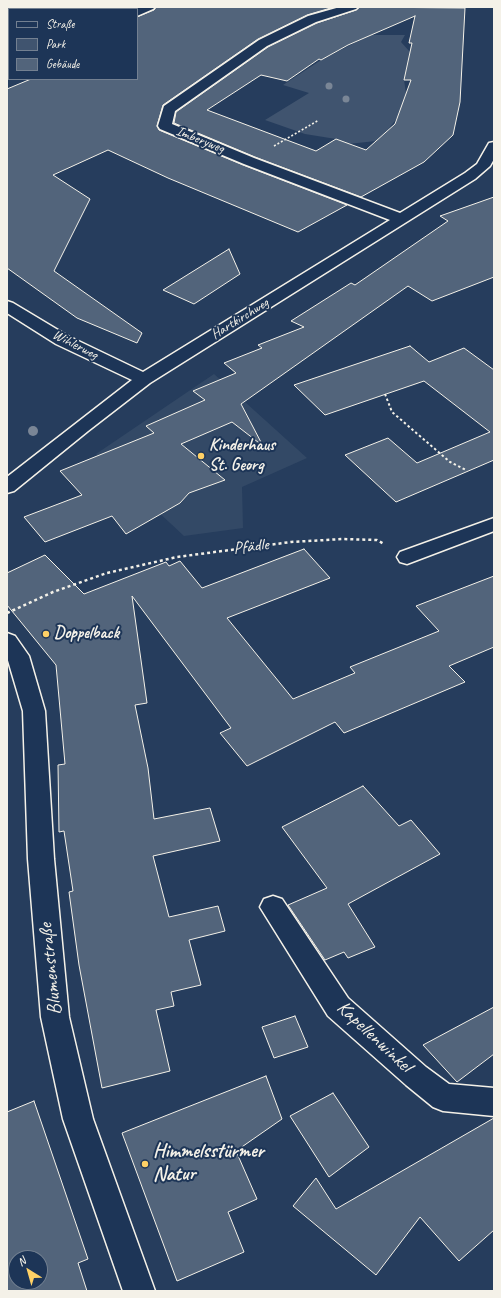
<!DOCTYPE html>
<html>
<head>
<meta charset="utf-8">
<style>
  body { margin:0 }
  #map { position:relative; width:501px; height:1298px; overflow:hidden; background:#263d5d; font-family:Caveat,sans-serif }
  canvas { display:block }
  .frame { position:absolute; inset:0; border:8px solid #f4f1e8; pointer-events:none }
  .legend { position:absolute; left:8px; top:8px; width:130px; height:72px; box-sizing:border-box; background:#1d3557; border:1px solid #738091; margin:0; padding:5px 7px; list-style:none; font-size:12px; color:#f4f1e8 }
  .legend li { display:flex; align-items:center; gap:8px; height:20px }
  .legend b { width:20px; border:1px solid #738091 }
  .north { position:absolute; left:8px; top:1250px; width:40px; height:40px; box-sizing:border-box; background:#1d3557; border:1px solid #738091; border-radius:50%; rotate:323deg; font-size:11px; font-weight:700; line-height:16px; text-align:center; color:#f4f1e8 }
  .north::after { content:''; display:block; margin:auto; width:14px; height:18px; background:#ffd166; clip-path:polygon(50% 0,100% 100%,50% 72%,0 100%) }
</style>
</head>
<body>
<div id="map">
<canvas width="501" height="1298"></canvas>
<div class="frame"></div>
<ul class="legend">
<li><b style="height:5px;background:#1d3557"></b>Straße</li>
<li><b style="height:11px;background:#40546f"></b>Park</li>
<li><b style="height:11px;background:#52647b"></b>Gebäude</li>
</ul>
<div class="north">N</div>
</div>
<script>
const ctx = document.querySelector('canvas').getContext('2d');
ctx.lineJoin = 'round';
function fill(path, color) { ctx.fillStyle = color; ctx.fill(path, 'evenodd'); }
const shape = rows => new Path2D(rows.map(r => 'M' + r).join(''));
function trace(path, color, width, dash) { ctx.strokeStyle = color; ctx.lineWidth = width; ctx.lineCap = dash ? 'butt' : 'round'; ctx.setLineDash(dash || []); ctx.stroke(path); }
function label(font, color, halo, rows, align = 'center') {
  ctx.font = font + ' Caveat,sans-serif'; ctx.lineWidth = 4; ctx.setLineDash([]); ctx.textBaseline = 'middle'; ctx.strokeStyle = halo; ctx.fillStyle = color; for (const [text, x, y, turn = 0] of rows) {
    ctx.save(); ctx.translate(x, y); ctx.rotate((+turn || 0) * Math.PI / 180); ctx.textAlign = isNaN(turn) ? turn : align; if (halo) ctx.strokeText(text, 0, 0); ctx.fillText(text, 0, 0); ctx.restore();
  }
}
const built = shape([
  [7,7,122,7,118,9,9,9,9,59,7,59],
  [214,374,307,458,242,487,243,528,184,536,96,454]
]);
const green = shape([
  [370,35,405,35,401,42,410,52,404,80,407,100,397,118,387,131,376,141,348,144,336,139,305,134,265,120,309,93,283,85,321,60]
]);
const building = shape([
  [156,7,334,7,307,15,258,39,163,105,157,126,159,130,243,165,347,205,298,232,168,178,108,150,53,175,90,199,54,271,142,333,137,343,77,318,7,268,7,89,31,79,137,79,137,17,154,10,156,7],
  [360,7,465,8,460,102,453,135,424,162,361,197,255,157,174,123,176,112,268,47,317,23,356,10,360,7],
  [415,16,409,43,412,43,404,80,411,80,395,124,366,150,336,139,316,151,207,110,261,75,287,81,319,59,321,60,348,45,415,16],
  [494,197,494,277,432,301,408,286,241,404,263,446,232,422,181,444,225,480,189,493,180,503,126,534,112,516,45,542,24,517,82,495,60,471,154,433,146,426,205,400,193,391,236,373,224,363,262,348,258,345,304,327,291,321,351,283,355,285,448,221,440,216,494,197],
  [229,249,240,274,194,304,163,290,229,249],
  [410,346,429,362,464,348,494,370,494,460,396,502,345,455,388,438,417,463,490,432,424,381,325,415,294,385,410,346],
  [304,549,330,578,227,618,293,699,355,673,350,667,439,631,416,606,494,576,494,647,449,666,465,682,344,733,335,722,247,766,220,733,231,728,132,596,147,703,135,705,148,768,154,819,210,808,220,841,153,856,169,917,218,906,225,931,189,940,201,985,171,992,174,1006,156,1010,170,1071,102,1088,79,965,69,892,73,891,64,831,59,832,58,765,65,764,56,665,7,605,7,573,45,555,84,594,166,562,169,566,180,561,202,588,304,549],
  [363,786,399,826,411,820,440,854,348,904,375,947,348,958,344,952,325,960,288,905,327,888,282,827,363,786],
  [494,1007,494,1054,457,1082,423,1045,494,1007],
  [295,1016,308,1047,274,1058,262,1027,295,1016],
  [266,1076,282,1119,236,1151,257,1199,228,1212,244,1252,177,1281,122,1133,266,1076],
  [333,1093,369,1147,329,1177,290,1116,333,1093],
  [34,1101,88,1259,78,1263,87,1291,7,1291,7,1112,34,1101],
  [16,1258,40,1258,40,1282,16,1282,16,1258],
  [494,1118,494,1230,459,1261,420,1217,376,1275,293,1206,316,1178,336,1209,494,1118]
]);
const pathFar2 = shape([
  [274,146,319,120]
]);
const pathFar1 = shape([
  [385,394,392,412,450,462,466,470]
]);
const path = shape([
  [7,613,53,592,107,573,177,557,291,542,343,539,377,540,384,544]
]);
const minor = shape([
  [27,7,39,7,41,9,29,9,27,7],
  [139,7,155,7,153,9,137,16,137,9,134,9,139,7],
  [340,7,358,7,356,9,316,22,267,46,175,111,172,124,254,158,400,213,465,173,477,164,489,143,494,142,494,159,490,166,475,179,150,383,88,431,14,491,7,493,7,477,132,380,56,344,7,313,7,301,13,303,68,336,143,372,390,220,244,164,160,129,158,126,164,106,259,40,308,16,340,7],
  [7,69,9,69,9,77,7,77,7,69],
  [494,518,494,531,407,564,400,562,397,557,400,552,494,518],
  [7,633,15,636,29,656,45,711,54,859,69,1017,93,1119,155,1291,123,1291,63,1119,41,1017,28,859,23,711,7,657,7,633],
  [273,896,282,899,348,998,426,1067,449,1084,494,1088,494,1116,443,1111,433,1107,406,1085,328,1016,260,907,264,899,273,896]
]);
const trees = [
  [329,86,3.5],
  [346,99,3.5],
  [33,431,5]
];
const markers = [
  [201,456,4,"#ffd166"],
  [46,634,4,"#ffd166"],
  [145,1164,4,"#ffd166"]
];
const farStreetnames = [
  ["Imberyweg",200,140,22],
  ["Hartkirchweg",240,319,-32],
  ["Wihlerweg",75,345,27]
];
const poiNames = [
  ["Kinderhaus",209,446],
  ["St. Georg",209,466],
  ["Doppelback",54,634]
];
const streetNames = [
  ["Pfädle",251,547,-7]
];
const nearStreetnames = [
  ["Blumenstraße",51,969,-96],
  ["Kapellenwinkel",374,1037,43]
];
const nearPoinames = [
  ["Himmelsstürmer",153,1152],
  ["Natur",153,1175]
];
fill(built, '#334966');
fill(green, '#40546f');
fill(building, '#52647b');
trace(building, '#f4f1e8', 1);
trace(minor, '#f4f1e8', 3);
trace(pathFar2, '#f4f1e8', 1.5, [2, 2]);
trace(pathFar1, '#f4f1e8', 2, [2.5, 2.5]);
trace(path, '#f4f1e8', 2.5, [3, 3]);
fill(minor, '#1d3557');
ctx.fillStyle = '#7a8696';
for (const [x, y, r] of trees) { ctx.beginPath(); ctx.arc(x, y, r, 0, 2 * Math.PI); ctx.fill(); }
for (const [x, y, r, color] of markers) { const dot = new Path2D(); dot.arc(x, y, r, 0, 2 * Math.PI); ctx.fillStyle = color; ctx.fill(dot); trace(dot, '#1d3557', 1.5); }
label('14px', '#f4f1e8', '#1d3557', farStreetnames);
label('bold 17px', '#f4f1e8', '#1d3557', poiNames, 'left');
label('17px', '#f4f1e8', '#1d3557', streetNames);
label('20px', '#f4f1e8', '#1d3557', nearStreetnames);
label('bold 20px', '#f4f1e8', '#1d3557', nearPoinames, 'left');
</script>
</body>
</html>
